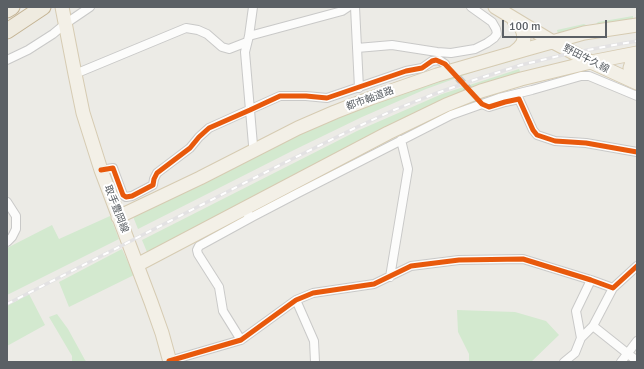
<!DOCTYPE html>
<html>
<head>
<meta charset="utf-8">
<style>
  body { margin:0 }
  #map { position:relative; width:644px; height:369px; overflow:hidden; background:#ecebe6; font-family:Signika,sans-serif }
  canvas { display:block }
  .frame { position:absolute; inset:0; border:8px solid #5b6065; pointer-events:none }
  .scale { position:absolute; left:502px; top:20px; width:105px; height:18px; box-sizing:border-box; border:2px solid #5b6065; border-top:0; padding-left:5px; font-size:12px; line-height:14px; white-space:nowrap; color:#5b6065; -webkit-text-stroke:3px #fff; paint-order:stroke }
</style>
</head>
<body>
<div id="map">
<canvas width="644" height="369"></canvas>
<div class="frame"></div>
<div class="scale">100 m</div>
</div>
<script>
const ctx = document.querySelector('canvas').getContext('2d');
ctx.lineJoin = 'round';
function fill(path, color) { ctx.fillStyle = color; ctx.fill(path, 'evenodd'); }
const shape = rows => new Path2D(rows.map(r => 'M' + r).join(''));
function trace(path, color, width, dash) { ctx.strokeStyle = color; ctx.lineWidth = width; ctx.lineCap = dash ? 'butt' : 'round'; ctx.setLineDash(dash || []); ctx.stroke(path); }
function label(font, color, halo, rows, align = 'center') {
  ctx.font = font + ' Signika,"Noto Sans JP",sans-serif'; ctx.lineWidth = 4; ctx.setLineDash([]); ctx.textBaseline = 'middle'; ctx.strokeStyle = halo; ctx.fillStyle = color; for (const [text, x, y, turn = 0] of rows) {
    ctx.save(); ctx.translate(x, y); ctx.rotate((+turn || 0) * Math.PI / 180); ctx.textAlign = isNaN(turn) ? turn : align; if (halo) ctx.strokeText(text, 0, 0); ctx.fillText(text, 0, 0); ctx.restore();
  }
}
const green = shape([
  [633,16,633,20,596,29,596,24,598,22],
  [584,24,588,26,558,34,557,30],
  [514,56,516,60,476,71,426,89,362,117,294,150,138,229,132,214,352,108],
  [519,69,521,74,316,167,147,252,142,240,357,131,442,94],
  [110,216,119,239,7,295,7,248,52,225,59,239],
  [122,249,134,275,69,307,59,282],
  [29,294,45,325,7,346,7,306],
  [457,310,515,312,546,321,559,335,531,362,469,362,469,354,458,332],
  [57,314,68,329,85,360,87,362,72,362,72,356,49,317]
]);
const minorTunnel = shape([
  [450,69,482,104]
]);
const minor = shape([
  [355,7,359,88],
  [249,36,253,7],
  [357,48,392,45,437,52,451,53,475,49,487,43,494,38,497,34,496,29,492,22,471,7],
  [7,60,28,50,53,34,65,24,90,7],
  [75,74,186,28,198,30,207,34,222,47,229,49,247,42],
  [482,104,489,107,505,102,519,99,533,130,537,135,555,141,586,143,637,152],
  [255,150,253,145,245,52,249,36,342,11,348,7],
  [101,170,113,168,123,195,126,197,132,196,153,185,154,179,157,173,190,148,199,137,209,128,280,96,306,96,327,98,406,71,422,68,432,61,439,60,445,64],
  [7,202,16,216,16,229,12,237,7,242],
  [244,208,246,213,252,217,298,193,451,115,499,98,532,90,581,76,589,76,637,96],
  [390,277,408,169,401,140],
  [296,300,314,341,315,362],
  [593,326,637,361],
  [581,338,593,326,613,288],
  [241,340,223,311,219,287,198,254,197,250,199,246,252,217],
  [169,361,241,340,296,300,313,293,374,284,411,266,459,260,523,259,591,280,613,288,637,266],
  [564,362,575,353,581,338,576,311,591,280],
  [621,362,637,341]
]);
const primary = shape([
  [62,7,75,74,83,113,101,170,151,302,162,333,170,362],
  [495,7,553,42,591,62,637,83],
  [513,53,519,48,523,43,524,38,523,32,521,27,514,21],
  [637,56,632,62,630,68,632,74,637,80],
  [118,217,200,178,298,128,335,112,371,98,437,75,527,49,584,33,637,25],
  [137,265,388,133,446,105,481,91,521,79,591,62,637,53]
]);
const motorway = shape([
  [7,10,12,7],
  [7,31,43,7]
]);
const rail = shape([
  [7,304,274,168,355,128,394,110,434,94,474,80,521,65,567,54,614,45,637,41]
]);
const cycleway = shape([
  [101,170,113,168,123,195,126,197,132,196,153,185,154,179,157,173,190,148,199,137,209,128,250,110,280,96,306,96,327,98,406,71,422,68,432,61,436,60,445,64,482,104,489,107,505,102,519,99,533,130,537,135,555,141,586,143,637,152],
  [169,361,241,340,296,300,313,293,374,284,411,266,459,260,523,259,591,280,613,288,637,266]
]);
const streetNames = [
  ["野田牛久線",586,59,27],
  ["都市軸道路",370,99,-20],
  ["取手豊岡線",116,209,69]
];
fill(green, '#d3e9cf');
trace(minorTunnel, '#c8c8c6', 8, [8, 4]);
trace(minor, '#c9c9c8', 10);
trace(primary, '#d6cbb2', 15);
trace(motorway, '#c4b393', 17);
trace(minor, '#fcfcfb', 8);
trace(primary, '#f3f0e7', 13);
trace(motorway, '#efebe0', 15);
trace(rail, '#e3e2e3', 3.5);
trace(rail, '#fff', 2, [6]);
trace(cycleway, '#e8590c', 5);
label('10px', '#5b6065', '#fff', streetNames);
</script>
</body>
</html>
